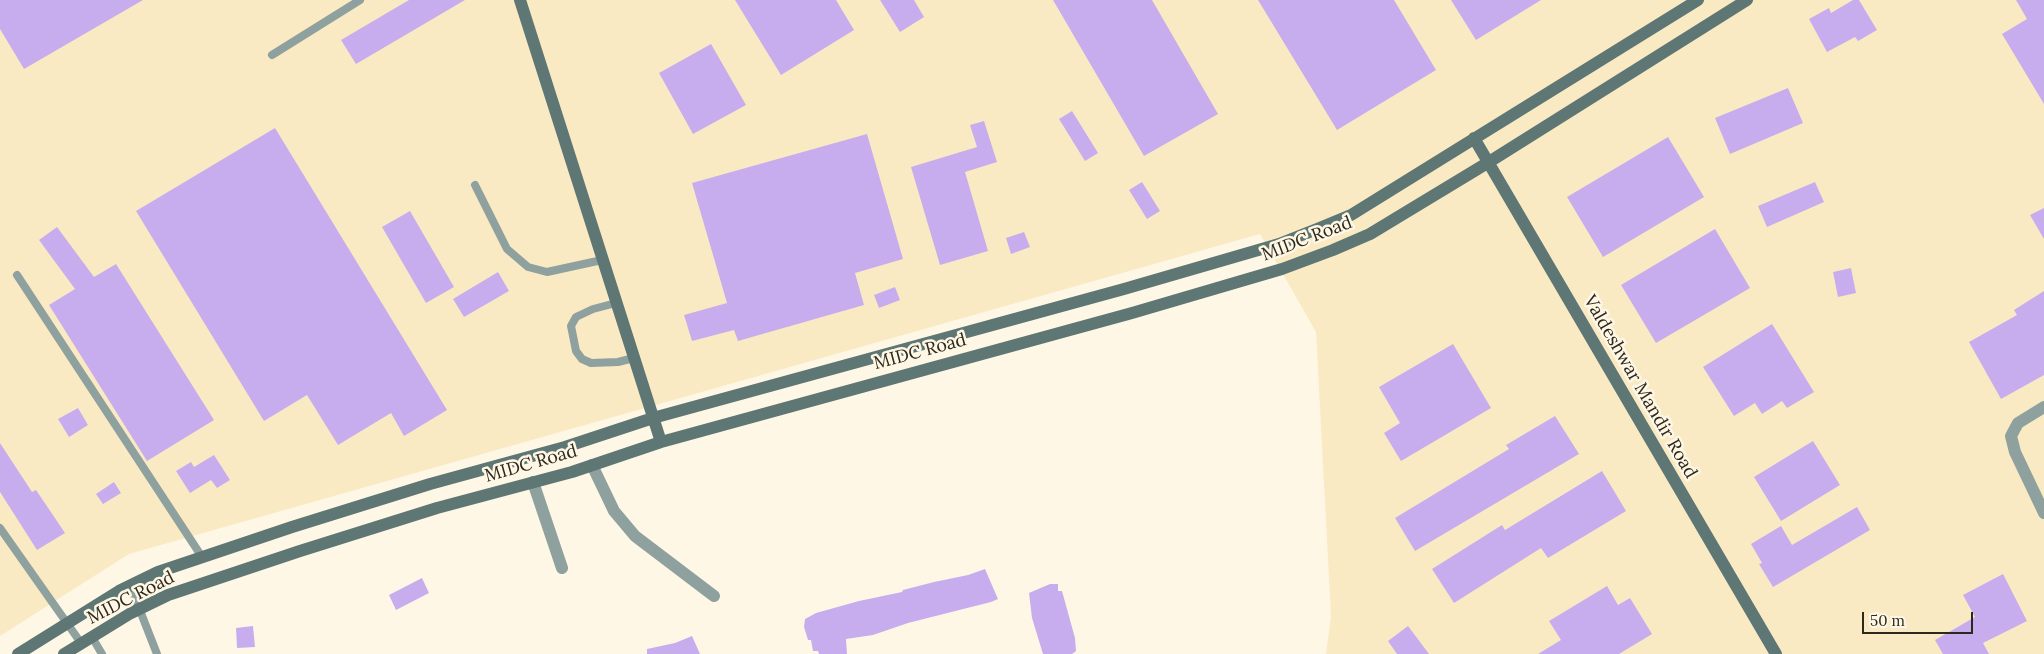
<!DOCTYPE html>
<html>
<head>
<meta charset="utf-8">
<style>
  body { margin:0 }
  #map { position:relative; width:2044px; height:654px; overflow:hidden; background:#fff7e5; font-family:Lora,serif }
  canvas { display:block }
  .scale { position:absolute; left:1862px; top:612px; width:111px; height:22px; box-sizing:border-box; border:2px solid #2d281c; border-top:0; padding-left:6px; font-size:15px; line-height:18px; white-space:nowrap; color:#2d281c; -webkit-text-stroke:4px #fff7e5; paint-order:stroke }
</style>
</head>
<body>
<div id="map">
<canvas width="2044" height="654"></canvas>
<div class="scale">50 m</div>
</div>
<script>
const ctx = document.querySelector('canvas').getContext('2d');
ctx.lineJoin = 'round';
function fill(path, color) { ctx.fillStyle = color; ctx.fill(path, 'evenodd'); }
const shape = rows => new Path2D(rows.map(r => 'M' + r).join(''));
function trace(path, color, width, dash) { ctx.strokeStyle = color; ctx.lineWidth = width; ctx.lineCap = dash ? 'butt' : 'round'; ctx.setLineDash(dash || []); ctx.stroke(path); }
function label(font, color, halo, rows, align = 'center') {
  ctx.font = font + ' Lora,serif'; ctx.lineWidth = 5; ctx.setLineDash([]); ctx.textBaseline = 'middle'; ctx.strokeStyle = halo; ctx.fillStyle = color; for (const [text, x, y, turn = 0] of rows) {
    ctx.save(); ctx.translate(x, y); ctx.rotate((+turn || 0) * Math.PI / 180); ctx.textAlign = isNaN(turn) ? turn : align; if (halo) ctx.strokeText(text, 0, 0); ctx.fillText(text, 0, 0); ctx.restore();
  }
}
const built = shape([
  [0,0,2044,0,2044,654,1326,654,1331,616,1316,332,1260,234,129,554,0,636]
]);
const building = shape([
  [0,0,143,0,24,69,0,29],
  [409,0,465,0,356,64,341,40],
  [735,0,836,0,854,30,781,75],
  [880,0,914,0,924,17,900,32],
  [1053,0,1152,0,1218,114,1144,156],
  [1258,0,1394,0,1436,70,1337,130],
  [1451,0,1541,0,1476,40],
  [1853,0,1859,0,1877,30,1858,41,1855,37,1827,52,1809,19,1829,8,1831,13],
  [2016,0,2044,0,2044,104,2002,34,2027,19],
  [711,44,746,105,693,134,659,73],
  [1788,88,1803,123,1730,154,1715,118],
  [1072,111,1098,153,1085,161,1059,119],
  [984,121,997,162,965,172,988,251,940,265,911,167,977,147,970,125],
  [275,128,447,410,404,436,391,413,338,445,307,395,264,421,136,211],
  [867,134,903,259,855,273,864,305,738,341,734,330,692,341,684,315,727,303,692,183],
  [1668,137,1704,197,1603,257,1567,197],
  [1142,182,1160,211,1147,219,1129,190],
  [1815,182,1824,202,1767,227,1758,206],
  [2044,208,2044,239,2030,215],
  [410,211,454,287,426,303,382,227],
  [57,227,94,277,116,264,214,420,147,461,49,305,75,289,39,240],
  [1715,229,1750,288,1656,343,1621,285],
  [1024,232,1030,247,1011,254,1006,238],
  [1851,268,1856,293,1838,297,1833,272],
  [498,272,509,291,464,317,453,299],
  [895,287,900,300,879,308,874,295],
  [2044,291,2044,375,2001,399,1969,342,2017,315,2014,310],
  [1772,324,1814,392,1787,408,1782,401,1762,414,1755,403,1734,416,1703,367],
  [1453,344,1491,408,1401,461,1384,433,1400,423,1379,387],
  [78,408,88,425,69,437,58,419],
  [1555,416,1579,454,1415,551,1395,518,1509,449,1506,445],
  [1813,441,1840,485,1781,521,1754,477],
  [0,443,32,492,36,490,65,533,37,550,0,492],
  [214,455,230,480,217,488,211,480,190,493,176,471,191,462,194,467],
  [1602,471,1626,511,1548,558,1541,548,1454,603,1432,569,1502,525,1505,530],
  [114,482,121,493,103,504,96,494],
  [1857,507,1870,530,1773,587,1759,564,1762,563,1751,544,1781,526,1792,545],
  [985,569,998,599,991,602,908,623,873,635,846,639,847,654,819,654,818,651,813,651,811,640,808,640,804,627,805,619,816,613,859,601,902,592,903,590,934,582,968,575],
  [2003,574,2027,621,1983,643,1989,654,1943,654,1935,640,1975,617,1963,595],
  [422,578,429,593,396,610,389,595],
  [1050,584,1058,584,1058,591,1062,591,1075,638,1076,651,1072,654,1043,654,1032,618,1029,593],
  [1607,586,1618,605,1630,598,1652,634,1619,654,1538,654,1561,640,1549,621],
  [253,626,255,647,237,648,236,628],
  [1408,626,1429,654,1397,654,1388,641],
  [692,636,700,654,647,654,647,649,675,643]
]);
const lane = shape([
  [272,55,360,0],
  [475,185,507,249,528,267,547,272,602,260],
  [17,275,202,557],
  [616,303,593,309,576,317,571,326,576,351,582,359,591,363,618,362,634,358],
  [0,528,81,643],
  [130,585,157,654],
  [92,637,102,654]
]);
const street = shape([
  [2044,407,2018,423,2011,436,2015,452,2044,513],
  [592,465,614,511,635,536,714,596],
  [533,482,562,568]
]);
const secondary = shape([
  [520,0,661,442],
  [1474,138,1776,654],
  [18,654,119,591,158,572,292,527,430,484,565,447,653,418,1124,289,1279,244,1317,229,1351,215,1698,0],
  [64,654,131,613,168,595,300,551,437,508,572,472,661,442,1132,313,1282,269,1333,250,1370,234,1489,162,1747,0]
]);
const streetNames = [
  ["MIDC Road",1307,239,-21],
  ["MIDC Road",920,352,-15],
  ["Valdeshwar Mandir Road",1640,387,60],
  ["MIDC Road",531,464,-16],
  ["MIDC Road",131,598,-27]
];
fill(built, '#faeac3');
fill(building, '#c8adee');
trace(lane, '#8fa19f', 8);
trace(street, '#8fa19f', 12);
trace(secondary, '#5e7774', 12);
label('18px', '#2d281c', '#fff7e5', streetNames);
</script>
</body>
</html>
